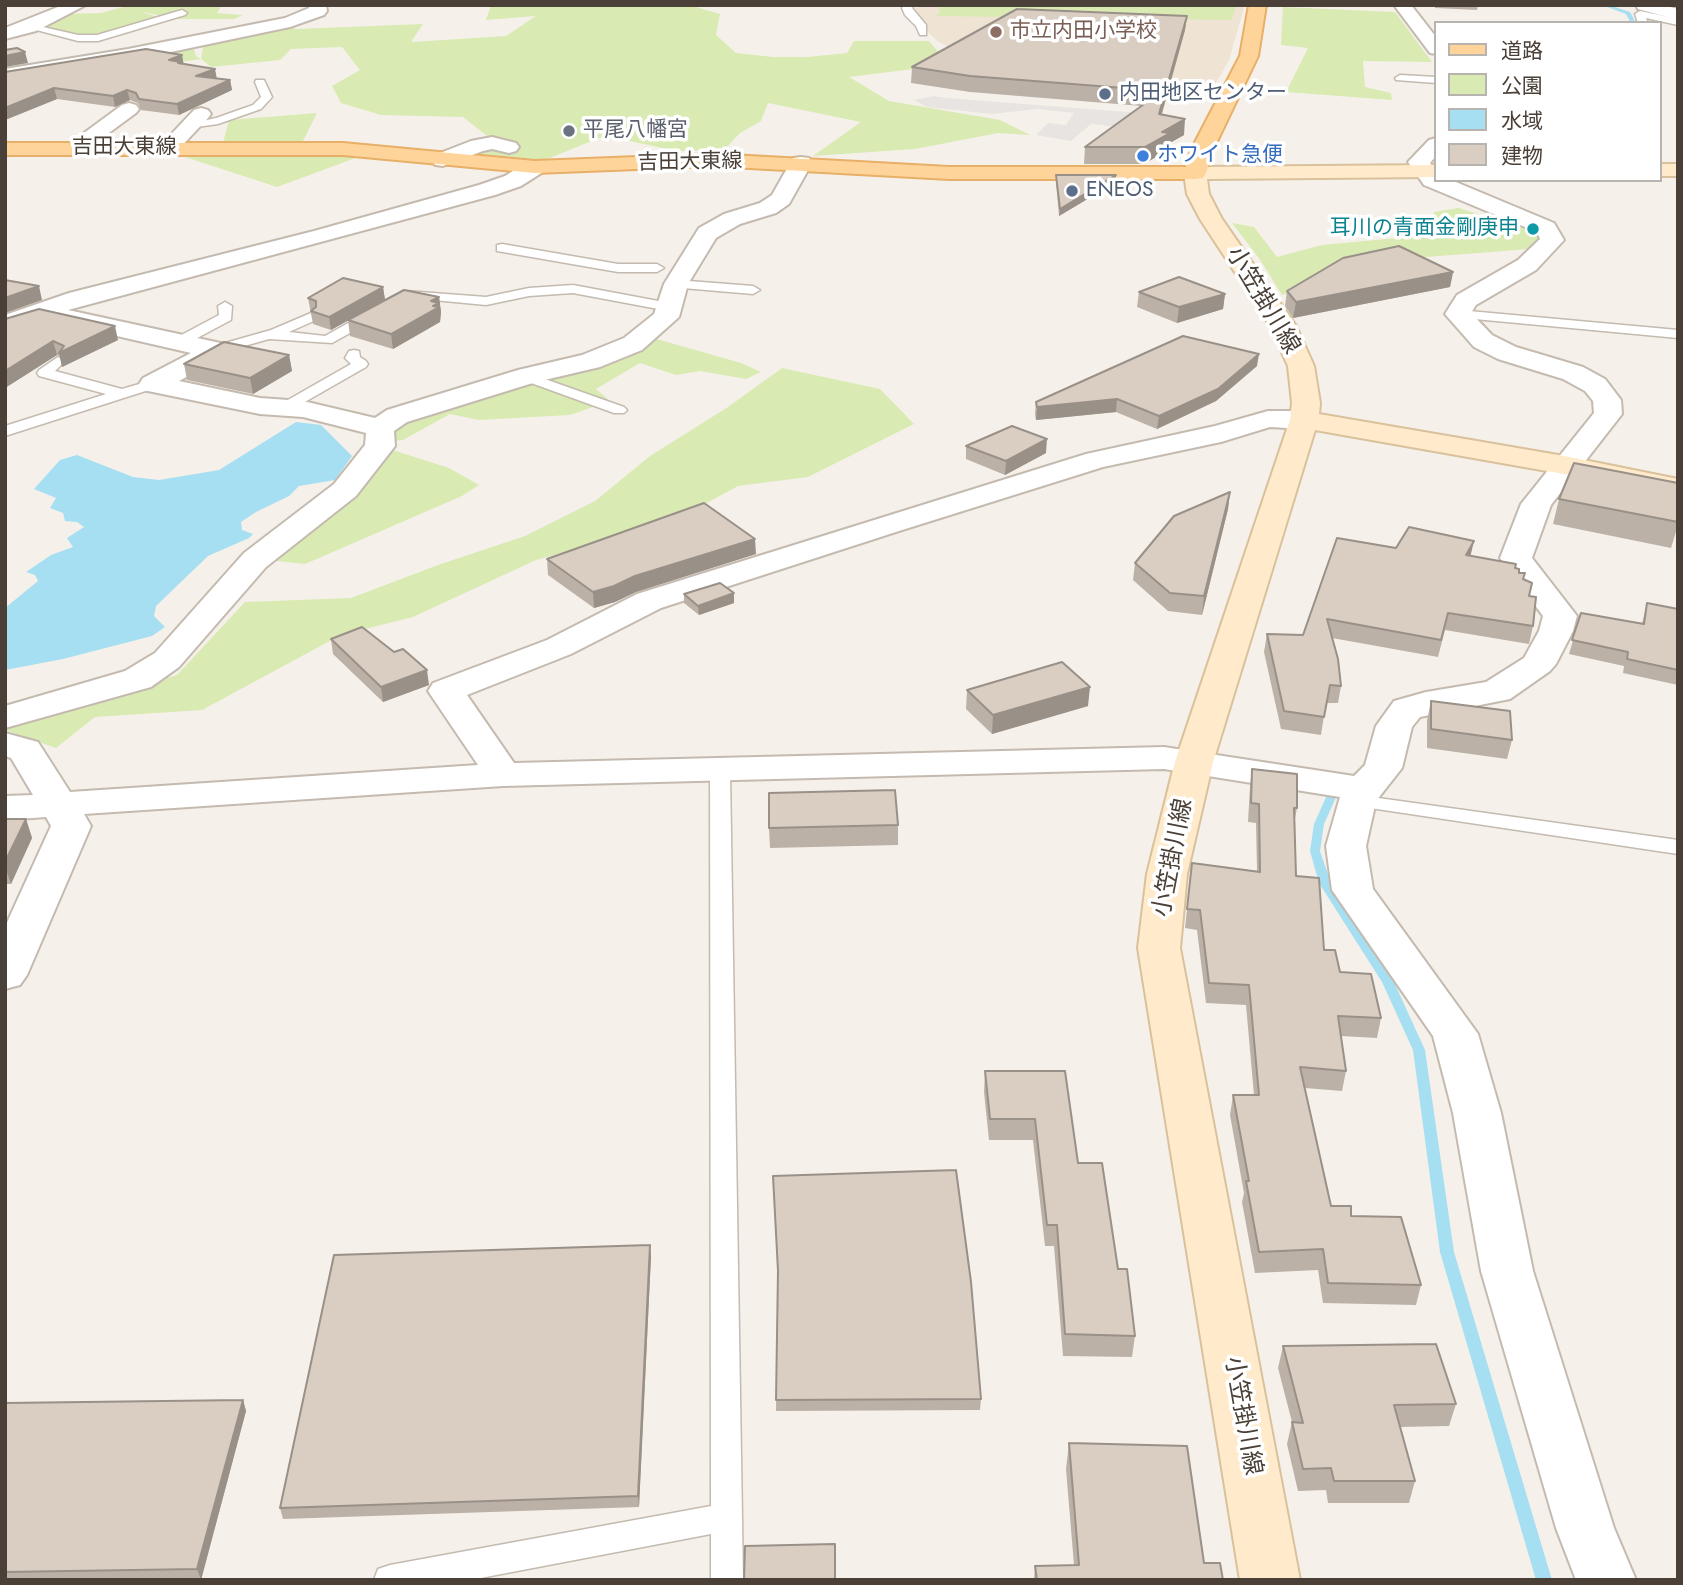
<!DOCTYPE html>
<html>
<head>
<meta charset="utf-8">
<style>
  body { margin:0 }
  #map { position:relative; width:1683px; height:1585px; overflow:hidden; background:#f5f1ea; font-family:Jost,"Noto Sans JP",sans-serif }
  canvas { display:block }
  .frame { position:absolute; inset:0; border:7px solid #4a4038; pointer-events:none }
  .legend { position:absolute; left:1434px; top:21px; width:228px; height:161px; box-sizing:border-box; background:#fff; border:2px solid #b7b3af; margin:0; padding:9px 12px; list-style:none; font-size:21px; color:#4a4038 }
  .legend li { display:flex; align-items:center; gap:14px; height:35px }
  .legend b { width:35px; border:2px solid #b7b3af }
</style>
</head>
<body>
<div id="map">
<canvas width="1683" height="1585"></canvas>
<div class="frame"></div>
<ul class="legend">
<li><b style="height:9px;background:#ffd49a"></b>道路</li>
<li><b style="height:19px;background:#d9eab3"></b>公園</li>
<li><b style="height:19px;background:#a6def2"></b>水域</li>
<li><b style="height:19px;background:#dacec2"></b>建物</li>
</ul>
</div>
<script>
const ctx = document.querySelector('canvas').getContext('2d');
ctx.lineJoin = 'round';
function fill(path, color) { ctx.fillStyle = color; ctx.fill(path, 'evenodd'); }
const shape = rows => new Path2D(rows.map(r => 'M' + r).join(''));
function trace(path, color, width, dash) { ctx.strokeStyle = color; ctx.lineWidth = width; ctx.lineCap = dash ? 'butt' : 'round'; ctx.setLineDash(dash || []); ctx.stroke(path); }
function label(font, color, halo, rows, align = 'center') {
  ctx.font = font + ' Jost,"Noto Sans JP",sans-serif'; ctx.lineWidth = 7; ctx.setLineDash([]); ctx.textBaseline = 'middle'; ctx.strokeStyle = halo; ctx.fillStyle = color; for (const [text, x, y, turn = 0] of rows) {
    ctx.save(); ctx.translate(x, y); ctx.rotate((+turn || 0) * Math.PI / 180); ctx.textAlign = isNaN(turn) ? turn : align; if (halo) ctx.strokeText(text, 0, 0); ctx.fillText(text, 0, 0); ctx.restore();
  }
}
const education = shape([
  [918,5,1245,5,1229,60,1216,83,991,70,937,41,910,15]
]);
const green = shape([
  [131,5,222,5,217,13,243,15,234,19,175,19,139,11,161,18,90,38,33,27,66,14,101,13],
  [491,5,689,5,720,14,716,35,736,53,773,57,807,57,847,53,854,41,929,41,946,61,913,69,849,77,889,101,1000,120,1030,135,998,133,915,149,813,156,861,122,768,103,761,121,740,133,724,150,677,151,625,140,599,138,545,160,466,153,491,139,463,117,381,115,341,103,332,86,360,70,342,47,291,49,280,60,211,67,201,59,171,63,100,96,79,102,56,96,192,43,196,56,201,59,204,41,282,24,296,29,423,24,411,42,506,36,536,16,486,20],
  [937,5,1237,5,1231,20,936,16,940,11],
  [1283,7,1395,12,1432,62,1363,61,1365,87,1391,93,1392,100,1286,92,1308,48,1281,45],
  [317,113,302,143,223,143,229,120],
  [173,153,361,156,277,187],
  [1458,208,1482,215,1499,215,1535,231,1540,236,1530,249,1387,260,1282,295,1261,261,1232,223,1254,227,1277,257,1322,245,1451,233,1435,219,1434,212],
  [653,338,741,363,761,372,746,379,700,371,676,375,640,363,596,389,610,401,570,415,479,420,450,414,403,440,392,441,399,426],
  [782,368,880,389,914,424,808,477,738,486,666,525,536,560,413,617,341,635,202,710,95,717,56,748,5,730,5,727,177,675,245,602,351,598,438,565,525,536,595,501,650,456,728,407],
  [380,446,449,468,479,485,462,496,305,564,268,560]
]);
const parking = shape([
  [933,96,947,98,1166,115,1147,130,1091,124,1071,141,1036,135,1048,123,1066,125,1074,113,1037,109,992,114,927,107,914,100]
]);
const water = shape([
  [296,422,321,425,352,456,335,480,299,486,289,496,256,512,241,522,242,530,253,534,249,538,208,556,156,606,154,616,165,627,152,636,63,659,5,670,5,608,38,581,35,575,26,572,51,555,73,547,67,538,84,527,77,522,65,521,63,513,50,508,56,498,34,489,60,460,77,455,133,477,159,480,219,470]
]);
const stream = shape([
  [1602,5,1609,5,1630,12,1636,23,1631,23,1626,14,1602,5],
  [1436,158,1436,163,1433,161,1436,158],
  [1332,792,1337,795,1324,824,1320,851,1331,883,1394,982,1425,1050,1454,1252,1552,1580,1536,1580,1440,1252,1413,1050,1382,982,1319,883,1310,851,1314,824,1327,795,1332,792]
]);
const lane = shape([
  [904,5,914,5,912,8,926,25,926,35,920,35,916,26,905,15,902,8,904,5],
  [182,10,187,13,185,15,98,41,78,41,25,27,30,24,78,35,97,35,182,10],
  [1640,11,1678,19,1678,25,1646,18,1648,23,1638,23,1635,14,1640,11],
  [1400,75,1436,77,1436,83,1396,80,1395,78,1400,75],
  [256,80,264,80,272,97,261,109,218,124,190,128,184,125,216,118,253,105,261,97,255,82,256,80],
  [502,244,618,264,657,264,664,268,657,272,618,272,497,251,497,245,502,244],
  [676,280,753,286,760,290,753,294,671,287,671,281,676,280],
  [573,285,669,303,676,307,669,311,573,293,529,296,486,305,413,298,332,343,269,339,216,354,209,350,211,347,271,330,311,313,316,314,316,320,289,332,325,336,406,291,486,297,529,288,573,285],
  [225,302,232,306,231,320,184,345,174,345,174,339,219,315,218,306,225,302],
  [1458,310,1678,330,1678,338,1453,317,1451,314,1458,310],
  [354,350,359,351,360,357,366,361,368,364,366,367,289,411,279,411,276,408,279,405,351,364,345,358,349,351,354,350],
  [58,357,65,361,55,371,122,389,153,380,160,384,158,387,5,436,5,426,106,394,39,376,37,373,39,370,58,357],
  [525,372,624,407,627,410,624,413,614,413,520,379,518,376,520,373,525,372],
  [720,765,727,767,730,771,743,1580,711,1580,711,1534,470,1580,374,1580,378,1569,390,1565,711,1506,710,771,713,767,720,765],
  [1357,795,1678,840,1678,854,1350,805,1346,801,1350,797,1357,795]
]);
const street = shape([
  [63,5,86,5,36,31,5,39,5,28,63,5],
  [309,5,326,5,327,11,324,15,290,27,128,61,5,81,5,69,128,49,285,18,309,8,309,5],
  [1394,5,1411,5,1436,37,1436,54,1430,53,1394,5],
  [1636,5,1663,5,1678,9,1678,20,1638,9,1636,5],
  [129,103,136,105,139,109,136,113,83,152,69,152,66,148,69,144,122,105,129,103],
  [201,108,208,110,211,114,208,118,176,152,162,152,159,148,162,144,194,110,201,108],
  [492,137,516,143,519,147,516,151,509,153,492,149,483,151,443,166,435,165,432,160,435,155,471,141,492,137],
  [1436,138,1436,156,1430,163,1436,171,1436,180,1451,180,1554,223,1564,240,1536,270,1476,305,1471,313,1492,335,1516,347,1583,367,1605,379,1621,400,1622,414,1551,505,1532,558,1577,616,1573,631,1556,664,1550,671,1510,699,1420,717,1412,727,1402,768,1376,801,1366,846,1373,889,1478,1034,1501,1113,1533,1271,1614,1528,1636,1580,1576,1580,1556,1528,1481,1271,1453,1113,1433,1036,1332,890,1326,846,1340,797,1164,769,503,786,84,814,91,826,27,975,20,985,5,989,5,927,51,826,46,817,5,820,5,796,33,795,11,758,5,756,5,733,38,742,70,792,478,765,428,691,433,683,547,640,637,594,1086,454,1215,426,1268,411,1304,411,1314,414,1318,420,1314,426,1304,429,1270,427,1221,442,1103,467,899,531,661,608,571,654,467,695,514,763,1164,747,1354,776,1365,765,1376,726,1394,701,1426,692,1486,682,1524,658,1539,631,1543,616,1500,558,1521,504,1594,413,1593,401,1585,391,1563,379,1498,359,1474,347,1445,314,1457,295,1518,260,1540,239,1537,232,1424,185,1408,162,1429,140,1436,138],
  [801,157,809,158,812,163,789,204,776,213,740,224,716,238,688,284,679,317,642,350,600,367,536,382,407,422,394,431,395,446,356,496,266,567,179,667,151,687,5,728,5,706,125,671,155,653,244,553,334,484,365,445,366,433,303,417,260,414,143,390,139,384,143,378,191,353,56,322,53,315,5,332,5,315,69,293,314,231,479,185,505,176,527,162,543,162,546,167,543,172,521,186,495,195,68,310,225,344,229,350,225,356,179,381,260,398,303,401,375,418,387,410,518,370,582,355,624,338,654,314,664,284,699,228,724,214,760,203,772,195,793,158,801,157]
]);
const secondary = shape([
  [1660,164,1678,164,1678,176,1660,176,1660,164],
  [1436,165,1436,177,1207,179,1209,194,1222,219,1296,326,1314,366,1320,403,1319,414,1564,456,1678,479,1678,497,1564,474,1315,430,1213,762,1187,874,1180,948,1300,1580,1240,1580,1138,948,1147,874,1175,762,1290,420,1292,403,1288,366,1270,326,1200,219,1187,194,1184,173,1187,168,1195,167,1436,165]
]);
const primary = shape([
  [1249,5,1266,5,1258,56,1213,150,1206,173,1203,178,1195,179,949,179,713,166,535,173,343,155,5,155,5,143,343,143,535,161,713,154,949,167,1186,167,1191,150,1240,56,1249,5]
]);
const wall = shape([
  [1435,5,1478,5,1477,10,1435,8],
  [1187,16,1185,30,1162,114,1184,135,1168,144,1168,150,1144,164,1084,164,1085,147,1142,106,970,92,911,83,912,67],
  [182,55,183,64,216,78,230,80,232,90,179,115,141,110,138,103,130,100,115,107,57,99,5,120,5,72],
  [1056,175,1116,182,1059,216,1056,182],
  [1453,272,1450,287,1293,318,1285,306,1287,291],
  [383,287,385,300,331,330,313,324,308,298],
  [1139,292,1225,294,1223,309,1177,323,1137,307],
  [439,297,441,312,440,322,393,349,350,336,348,320],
  [5,319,118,340,62,367,60,356,57,355,5,388],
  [289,355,292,371,253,394,187,380,184,364],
  [1257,366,1216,401,1157,429,1116,412,1036,420,1035,414,1036,402],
  [966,446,1046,453,1005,475,966,459],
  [1678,483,1678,525,1671,548,1553,524,1559,499],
  [1230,492,1228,509,1202,615,1168,611,1133,580,1135,563],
  [1396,548,1470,556,1515,568,1523,579,1529,596,1533,626,1529,644,1445,630,1438,657,1332,638,1341,686,1338,703,1326,703,1321,735,1281,729,1264,652,1267,634,1303,635],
  [756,554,636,592,615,602,594,608,548,575,547,559],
  [734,593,734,603,699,615,684,603,684,594],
  [1647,603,1678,609,1678,685,1623,673,1624,666,1569,654,1581,613,1642,624],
  [331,639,429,685,383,702,333,654],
  [967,690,1088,706,992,734,966,709],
  [1431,701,1512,740,1507,759,1427,748,1427,720],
  [1252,769,1297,808,1294,824,1296,876,1324,950,1340,972,1381,1018,1377,1038,1341,1036,1346,1071,1342,1091,1305,1088,1331,1206,1351,1216,1421,1285,1416,1305,1323,1303,1318,1270,1255,1273,1242,1202,1244,1193,1230,1115,1233,1095,1254,1095,1246,1005,1206,1003,1197,930,1185,928,1192,863,1257,871,1256,823,1248,822,1250,787],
  [5,819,26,819,32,838,11,884,5,884],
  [898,825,898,845,770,848,769,828],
  [985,1071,1065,1071,1078,1163,1118,1269,1135,1336,1132,1357,1063,1356,1054,1246,1045,1246,1033,1140,989,1140,984,1092],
  [651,1256,639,1507,283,1519,280,1508],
  [778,1274,981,1399,980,1410,776,1411],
  [1283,1346,1456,1404,1449,1426,1400,1427,1415,1481,1409,1503,1328,1503,1326,1490,1298,1491,1287,1444,1292,1422,1278,1368],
  [243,1400,246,1411,201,1580,5,1580,5,1403],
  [1069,1443,1204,1563,1223,1580,1034,1580,1035,1566,1074,1565,1066,1469]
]);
const shadedWall = shape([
  [1187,16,1185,30,1157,130,1159,114],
  [25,52,28,63,5,67,5,56],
  [182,55,184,66,169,60],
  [215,69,217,79,196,76],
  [230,80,232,90,179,115,177,104],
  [54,88,57,99,5,120,5,108],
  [127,90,130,100,115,107,113,96],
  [1185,119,1184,135,1168,144,1168,150,1144,164,1145,147,1162,132],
  [1116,175,1116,182,1059,216,1060,209],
  [1453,272,1450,287,1293,318,1296,302],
  [39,286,42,300,5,313,5,298],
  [383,287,385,300,331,330,329,317],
  [1225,294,1223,309,1177,323,1179,307],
  [439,297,441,312,440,322,393,349,391,334,431,301],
  [115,326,118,340,62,367,59,353],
  [53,341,57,355,5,388,5,371],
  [1259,354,1257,366,1216,401,1157,429,1159,416],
  [289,355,292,371,253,394,250,378],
  [1117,399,1116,412,1036,420,1037,407],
  [1047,439,1046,453,1005,475,1006,461],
  [1230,492,1228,509,1202,615,1204,596],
  [755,539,756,554,636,592,615,602,594,608,593,592,635,576],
  [1474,541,1470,558,1466,555],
  [734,593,734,603,699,615,698,606],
  [427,670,429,685,383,702,381,687],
  [1090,687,1088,706,992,734,993,715],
  [26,819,32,838,11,884,5,866,5,862],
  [650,1245,651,1256,639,1507,638,1496],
  [243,1400,246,1411,201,1580,197,1569]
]);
const building = shape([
  [1017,9,1187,16,1159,114,1185,119,1162,132,1170,133,1145,147,1085,147,1162,91,970,76,912,67,1017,9],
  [17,48,25,52,5,56,5,50,17,48],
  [146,49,182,55,169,60,181,62,178,63,215,69,196,76,230,80,177,104,139,99,136,93,127,90,113,96,54,88,5,108,5,72,146,49],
  [1056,175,1116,175,1060,209,1056,175],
  [1399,246,1453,272,1296,302,1287,291,1343,258,1399,246],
  [1179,277,1225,294,1179,307,1139,292,1179,277],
  [343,278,383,287,329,317,311,311,316,307,316,301,308,298,343,278],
  [5,280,39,286,5,298,5,280],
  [404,290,439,297,431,301,439,303,433,306,439,307,391,334,348,320,404,290],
  [39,309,115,326,59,353,64,346,53,341,5,371,5,319,39,309],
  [1183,336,1259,354,1218,389,1159,416,1117,399,1037,407,1036,402,1183,336],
  [224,342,289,355,250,378,184,364,224,342],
  [1012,426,1047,439,1006,461,966,446,1012,426],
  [1574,463,1678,483,1678,522,1559,499,1574,463],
  [1230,492,1204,596,1170,593,1135,563,1174,516,1230,492],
  [704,503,755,539,635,576,614,586,593,592,547,559,704,503],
  [1409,527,1474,541,1466,555,1516,564,1515,568,1519,569,1519,573,1525,573,1523,579,1532,583,1529,596,1536,597,1533,626,1448,613,1441,640,1327,619,1338,659,1341,686,1330,685,1324,717,1284,711,1267,634,1303,635,1337,538,1396,548,1409,527],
  [720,583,734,593,698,606,684,594,720,583],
  [1647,603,1678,609,1678,670,1627,659,1628,652,1572,640,1581,613,1644,624,1647,603],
  [362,627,394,652,403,649,427,670,381,687,331,639,362,627],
  [1062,662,1090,687,993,715,967,690,1062,662],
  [1431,701,1510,711,1512,740,1431,729,1431,701],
  [1252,769,1297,774,1297,808,1294,808,1296,876,1319,878,1324,950,1335,950,1340,972,1371,974,1381,1018,1338,1016,1346,1071,1300,1067,1331,1206,1351,1206,1351,1216,1401,1217,1421,1285,1328,1283,1323,1249,1259,1252,1246,1181,1249,1181,1233,1095,1259,1095,1249,985,1209,983,1200,910,1187,909,1192,863,1260,872,1259,804,1251,803,1252,769],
  [895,790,898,825,769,828,769,793,895,790],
  [5,819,26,819,5,862,5,819],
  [985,1071,1065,1071,1078,1163,1102,1163,1118,1269,1127,1269,1135,1336,1065,1334,1057,1225,1047,1225,1035,1119,990,1119,985,1071],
  [956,1170,971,1282,981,1399,776,1400,778,1271,773,1176,956,1170],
  [650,1245,638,1496,280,1508,334,1255,650,1245],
  [1436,1344,1456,1404,1394,1405,1415,1481,1334,1481,1331,1468,1303,1469,1292,1422,1303,1423,1283,1346,1436,1344],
  [243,1400,197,1569,5,1572,5,1403,243,1400],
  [1069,1443,1187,1446,1204,1563,1220,1563,1223,1580,1037,1580,1035,1566,1079,1565,1069,1443],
  [835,1544,835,1580,744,1580,745,1546,835,1544]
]);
const markers = [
  [996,32,7,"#8d6e63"],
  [1105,94,7,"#5c6f8a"],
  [569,131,7,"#6b7280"],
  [1143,156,7,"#3f7fe0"],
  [1072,191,7,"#5c6f8a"],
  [1533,229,7,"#0f9aa8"]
];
const farEducationnames = [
  ["市立内田小学校",1010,32]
];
const farServicenames = [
  ["内田地区センター",1119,94],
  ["ENEOS",1086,191]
];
const farWorshipnames = [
  ["平尾八幡宮",583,131]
];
const farStreetnames = [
  ["吉田大東線",124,148],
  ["吉田大東線",690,163,-1]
];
const farShopnames = [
  ["ホワイト急便",1157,156]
];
const farCulturenames = [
  ["耳川の青面金剛庚申",1519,229]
];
const streetNames = [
  ["小笠掛川線",1262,301,59],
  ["小笠掛川線",1174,858,-79],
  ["小笠掛川線",1242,1416,80]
];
fill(education, '#efe4d4');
fill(green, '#d9eab3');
fill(parking, '#e7e4e2');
fill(water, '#a6def2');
fill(stream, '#a6def2');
trace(lane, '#c4baaf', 3);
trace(street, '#c4baaf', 4);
trace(secondary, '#d9c19c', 4);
trace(primary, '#e7af67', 4);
fill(lane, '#fff');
fill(street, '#fff');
fill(secondary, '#ffebcb');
fill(primary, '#ffd49a');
fill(wall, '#bbb1a7');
fill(shadedWall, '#999088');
fill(building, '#dacec2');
trace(building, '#999088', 2);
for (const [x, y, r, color] of markers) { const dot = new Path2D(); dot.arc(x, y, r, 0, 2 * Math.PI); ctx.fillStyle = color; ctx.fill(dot); trace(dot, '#fff', 2.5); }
label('21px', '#785e54', '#fff', farEducationnames, 'left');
label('21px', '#4e5e75', '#fff', farServicenames, 'left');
label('21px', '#5b616d', '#fff', farWorshipnames, 'left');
label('21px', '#4a4038', '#fff', farStreetnames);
label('21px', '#366cbe', '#fff', farShopnames, 'left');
label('21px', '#0d838f', '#fff', farCulturenames, 'right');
label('24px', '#4a4038', '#fff', streetNames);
</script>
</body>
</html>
